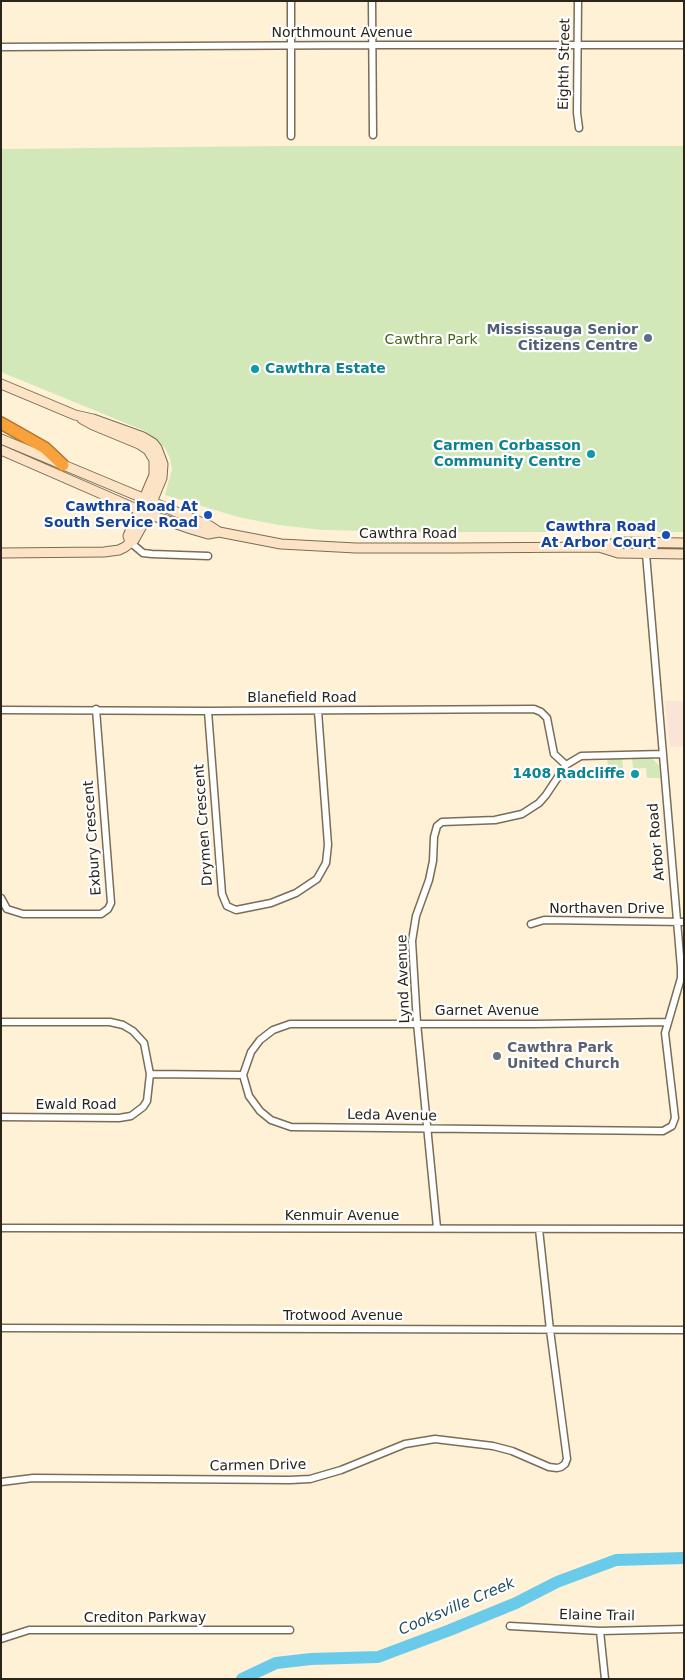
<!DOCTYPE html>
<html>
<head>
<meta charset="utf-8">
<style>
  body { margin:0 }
  #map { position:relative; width:685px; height:1680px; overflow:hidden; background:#fff1d6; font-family:"DejaVu Sans",sans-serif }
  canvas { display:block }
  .frame { position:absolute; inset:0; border:2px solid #2a251b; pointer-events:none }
</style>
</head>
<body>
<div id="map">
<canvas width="685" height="1680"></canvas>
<div class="frame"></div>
</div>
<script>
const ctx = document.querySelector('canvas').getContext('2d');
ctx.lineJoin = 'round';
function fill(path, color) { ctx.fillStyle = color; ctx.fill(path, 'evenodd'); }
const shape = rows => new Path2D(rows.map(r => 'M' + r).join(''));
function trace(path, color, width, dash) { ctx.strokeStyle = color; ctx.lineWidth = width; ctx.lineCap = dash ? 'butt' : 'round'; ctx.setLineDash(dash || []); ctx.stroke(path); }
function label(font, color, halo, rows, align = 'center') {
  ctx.font = font + ' "DejaVu Sans",sans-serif'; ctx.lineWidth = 4.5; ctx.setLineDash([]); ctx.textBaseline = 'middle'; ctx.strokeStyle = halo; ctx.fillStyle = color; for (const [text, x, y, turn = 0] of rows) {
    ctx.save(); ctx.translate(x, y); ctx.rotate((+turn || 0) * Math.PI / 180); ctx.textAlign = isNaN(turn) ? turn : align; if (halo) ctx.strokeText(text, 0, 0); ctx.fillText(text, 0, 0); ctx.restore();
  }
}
const commercial = shape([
  [665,701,684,701,684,746,670,747]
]);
const green = shape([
  [284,146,684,146,684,532,429,532,322,530,279,525,238,517,165,495,172,469,170,458,165,448,155,438,145,431,1,372,1,149],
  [607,757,622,757,624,779,609,780],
  [632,758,652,758,659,766,660,778,647,778,646,768,633,769]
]);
const river = shape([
  [242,1679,276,1663,311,1659,378,1657,450,1630,516,1603,557,1582,616,1560,684,1558]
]);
const street = shape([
  [291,1,291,136],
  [372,1,373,135],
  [578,1,577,113,579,128],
  [1,47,372,45,684,45],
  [130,542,143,553,152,554,208,556],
  [645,542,681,968,681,978,665,1033,675,1118,672,1126,663,1131,291,1127,271,1120,260,1111,249,1096,243,1075,251,1052,260,1040,273,1030,290,1024,535,1024,667,1022],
  [1,710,208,711,534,709,541,712,547,718,554,754,566,765],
  [208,711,222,894,227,906,236,910,271,903,296,893,317,879,326,863,328,845,318,711],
  [1,898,7,909,23,914,101,914,108,909,111,903,96,709],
  [531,924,544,920,684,922],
  [1,1022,110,1022,123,1025,133,1031,144,1043,150,1074,147,1101,143,1107,131,1116,119,1118,1,1117],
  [150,1074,243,1075],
  [1,1228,684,1229],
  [437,1228,417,1023,412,941,416,916,429,880,433,861,434,837,437,826,442,822,495,820,522,814,539,803,546,795,566,765,581,756,663,754],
  [1,1328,684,1330],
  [1,1482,33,1478,290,1480,310,1479,341,1470,405,1444,435,1439,493,1446,512,1451,549,1467,557,1468,561,1467,565,1464,567,1459,550,1330,539,1229],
  [510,1626,600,1631,684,1629],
  [600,1631,605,1679],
  [1,1639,29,1630,290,1630]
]);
const secondary = shape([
  [1,384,75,415,93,419,143,437,153,443,157,448,163,464,162,478,143,524,134,540,125,547,119,550,104,552,1,553],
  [82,419,93,425,139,444,148,450,154,460,154,475,128,536,130,542],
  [1,439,210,526,219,532],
  [1,450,148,514,191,529,208,534,219,532,281,544,356,548,454,548,599,547,619,542,684,543],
  [599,547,618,553,684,554]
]);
const highway = shape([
  [1,423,45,448,63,465]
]);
const markers = [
  [648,338,5,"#5c6f8a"],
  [255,369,5,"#0f9aa8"],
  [591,454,5,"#0f9aa8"],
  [208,515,5,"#1a4fb4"],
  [666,535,5,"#1a4fb4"],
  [635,774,5,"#0f9aa8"],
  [497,1056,5,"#6b7280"]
];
const streetNames = [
  ["Northmount Avenue",342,33],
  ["Eighth Street",565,64,-89],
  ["Cawthra Road",408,534],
  ["Blanefield Road",302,698],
  ["Drymen Crescent",204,825,-94],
  ["Exbury Crescent",93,838,-94],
  ["Arbor Road",657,842,-95],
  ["Northaven Drive",607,909],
  ["Lynd Avenue",404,979,-92],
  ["Garnet Avenue",487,1011],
  ["Ewald Road",76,1105],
  ["Leda Avenue",392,1116,1],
  ["Kenmuir Avenue",342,1216],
  ["Trotwood Avenue",343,1316],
  ["Carmen Drive",258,1466,-1],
  ["Elaine Trail",597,1616,1],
  ["Crediton Parkway",145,1618]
];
const serviceNames = [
  ["Mississauga Senior",638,330],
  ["Citizens Centre",638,346]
];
const parkNames = [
  ["Cawthra Park",431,340]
];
const cultureNames = [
  ["Cawthra Estate",265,369,"left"],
  ["Carmen Corbasson",581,446],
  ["Community Centre",581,462],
  ["1408 Radcliffe",625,774]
];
const transitNames = [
  ["Cawthra Road At",198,507],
  ["South Service Road",198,523],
  ["Cawthra Road",656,527],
  ["At Arbor Court",656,543]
];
const worshipNames = [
  ["Cawthra Park",507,1048],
  ["United Church",507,1064]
];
const waterNames = [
  ["Cooksville Creek",457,1607,-23]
];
fill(commercial, '#fae3d7');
fill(green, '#d2e8b8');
trace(river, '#69cbe9', 12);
trace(street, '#7a6d56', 9);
trace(secondary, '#7a6d56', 11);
trace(highway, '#b07632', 14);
trace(street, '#fff', 6);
trace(secondary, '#fde3c5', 9);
trace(highway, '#f8a23e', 11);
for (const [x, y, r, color] of markers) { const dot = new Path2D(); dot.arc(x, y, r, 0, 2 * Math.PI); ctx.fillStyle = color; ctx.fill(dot); trace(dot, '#fff', 2); }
label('14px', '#2a251b', '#fff', streetNames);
label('bold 14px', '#4e5e75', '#fff', serviceNames, 'right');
label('14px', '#476217', '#fff', parkNames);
label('bold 14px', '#0d838f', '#fff', cultureNames, 'right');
label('bold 14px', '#164399', '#fff', transitNames, 'right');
label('bold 14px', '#5b616d', '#fff', worshipNames, 'left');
label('italic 15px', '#234e5b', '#fff', waterNames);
</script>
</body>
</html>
